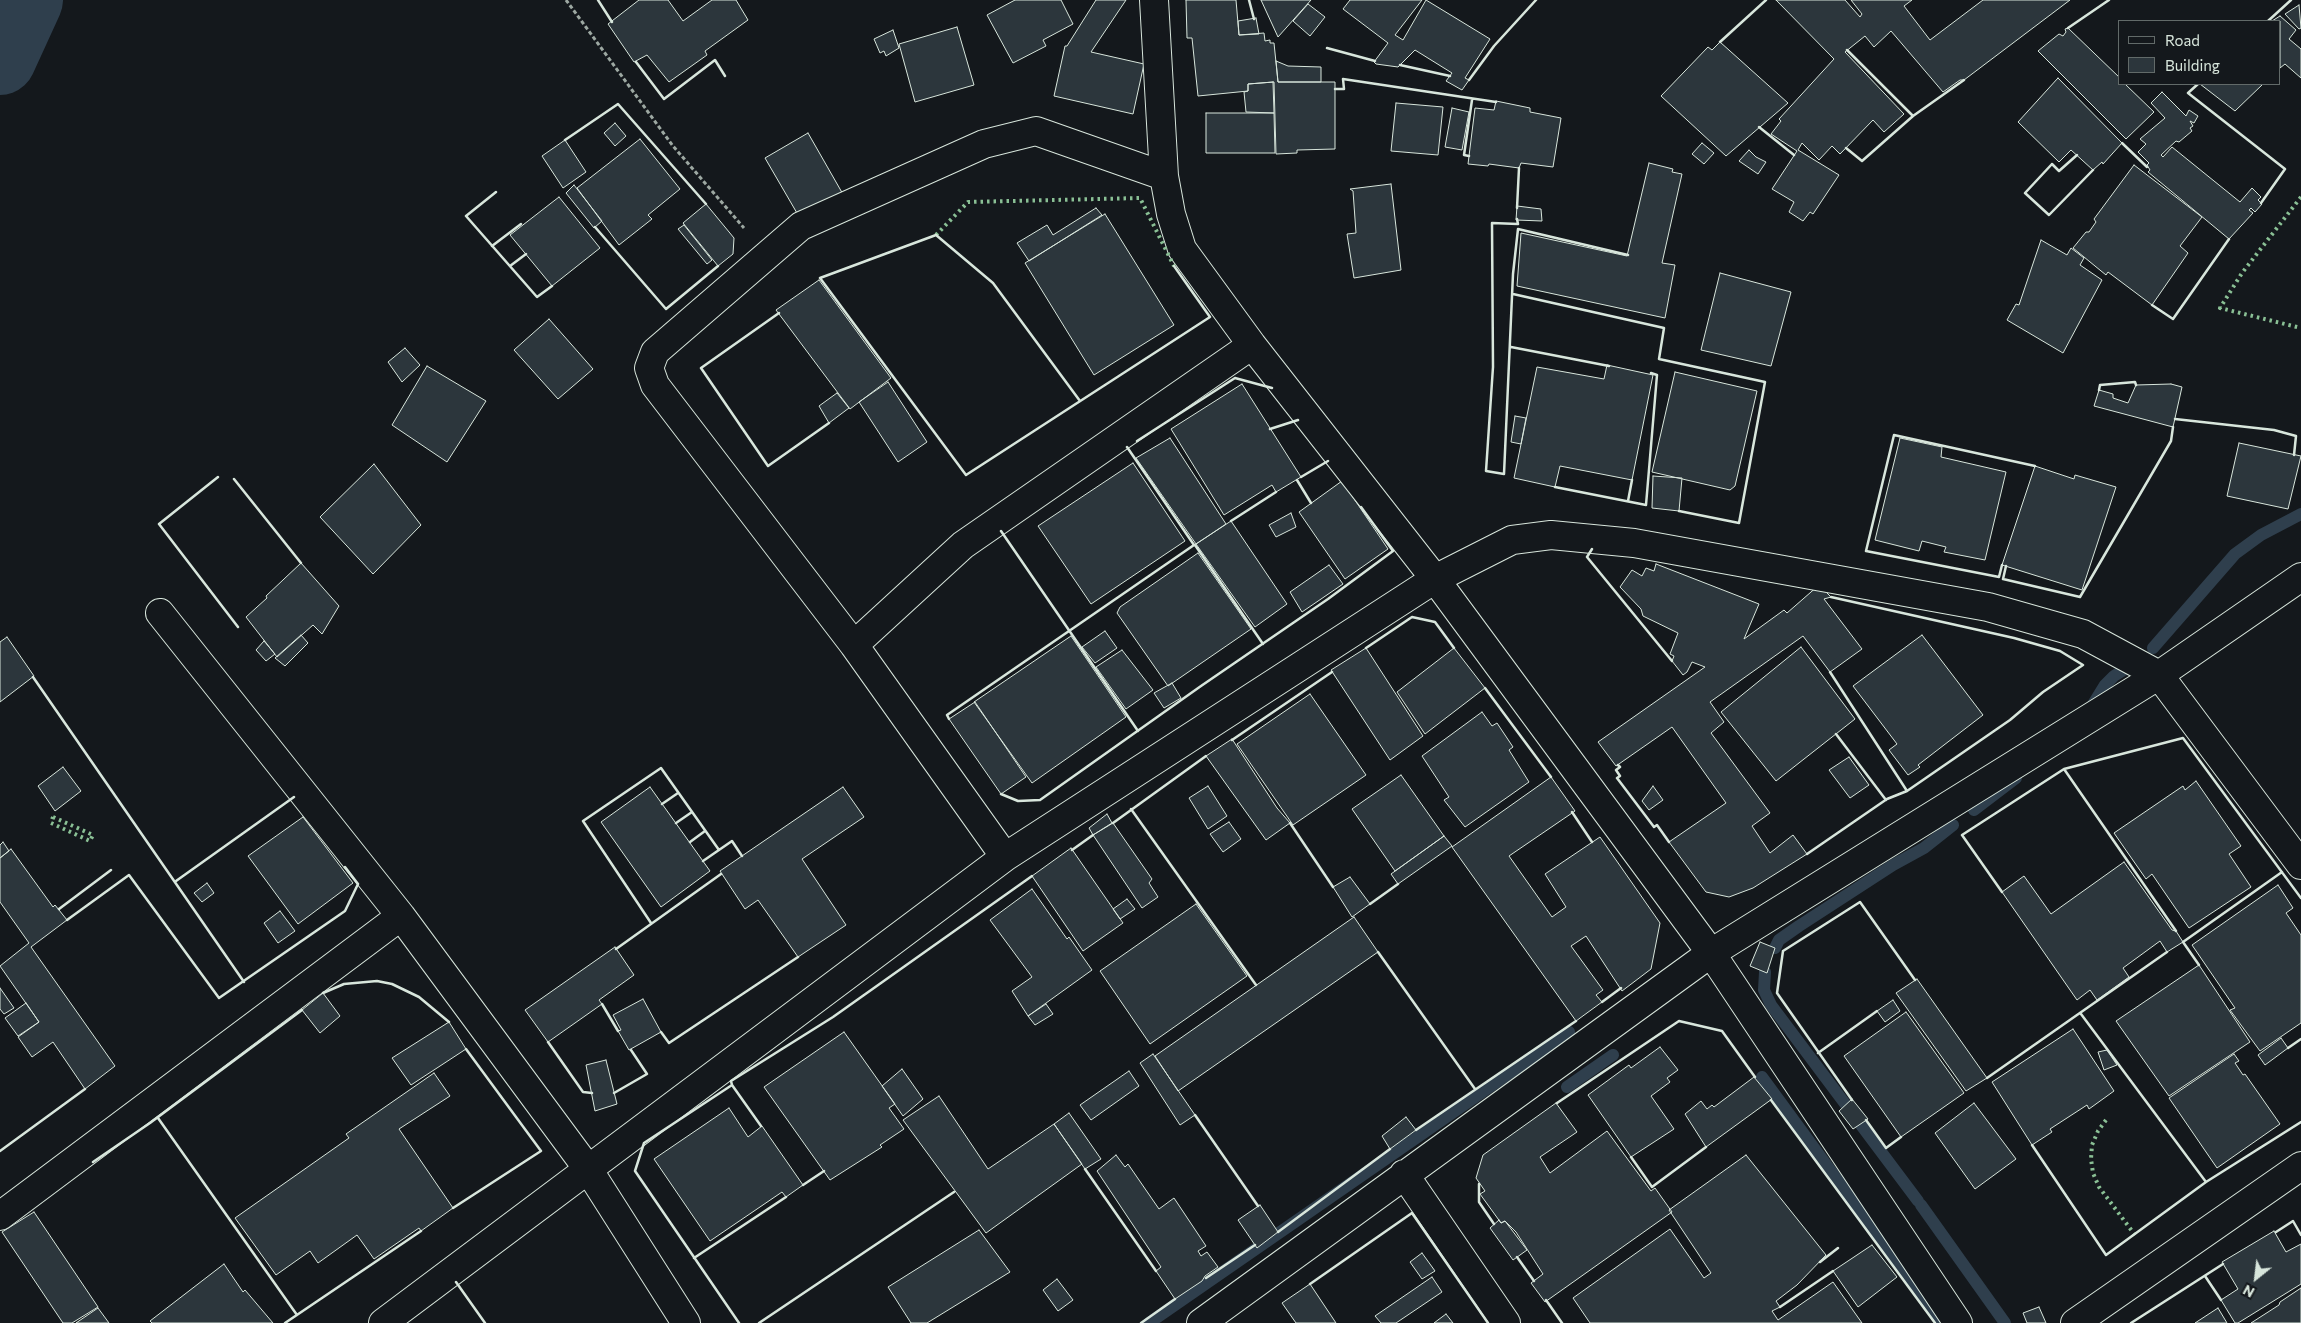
<!DOCTYPE html>
<html>
<head>
<meta charset="utf-8">
<style>
  body { margin:0 }
  #map { position:relative; width:2301px; height:1323px; overflow:hidden; background:#14181c; font-family:Commissioner,sans-serif }
  canvas { display:block }
  .legend { position:absolute; left:2118px; top:20px; width:162px; height:65px; box-sizing:border-box; background:#14181c; border:1px solid #626a69; margin:0; padding:6px 9px; list-style:none; font-size:15px; color:#d8e6dc }
  .legend li { display:flex; align-items:center; gap:10px; height:25px }
  .legend b { width:25px; border:1px solid #626a69 }
  .north { position:absolute; left:2231px; top:1253px; width:50px; height:50px; -webkit-text-stroke:4px #14181c; paint-order:stroke; rotate:209deg; font-size:14px; font-weight:700; line-height:20px; text-align:center; color:#d8e6dc }
  .north::after { content:''; display:block; margin:auto; width:18px; height:22px; background:#d8e6dc; clip-path:polygon(50% 0,100% 100%,50% 72%,0 100%) }
</style>
</head>
<body>
<div id="map">
<canvas width="2301" height="1323"></canvas>
<ul class="legend">
<li><b style="height:6px;background:#14181c"></b>Road</li>
<li><b style="height:14px;background:#2c363c"></b>Building</li>
</ul>
<div class="north">N</div>
</div>
<script>
const ctx = document.querySelector('canvas').getContext('2d');
ctx.lineJoin = 'round';
const shape = rows => new Path2D(rows.map(r => 'M' + r).join(''));
function trace(path, color, width, dash) { ctx.strokeStyle = color; ctx.lineWidth = width; ctx.lineCap = dash ? 'butt' : 'round'; ctx.setLineDash(dash || []); ctx.stroke(path); }
function fill(path, color) { ctx.fillStyle = color; ctx.fill(path, 'evenodd'); }
const stream = shape([
  [2153,648,2235,554,2261,535,2301,514],
  [2089,711,2105,685,2114,676,2130,666],
  [1974,810,2016,778],
  [1775,948,1779,940,1799,926,1893,865,1924,848,1953,825],
  [1765,972,1764,990,1771,1005,1918,1201],
  [1762,1077,1941,1321],
  [1567,1087,1613,1055],
  [1921,1205,2005,1323],
  [1149,1323,1569,1032]
]);
const river = shape([
  [0,59,27,0]
]);
const building = shape([
  [639,0,668,0,683,21,712,0,736,0,748,20,705,51,707,55,669,82,647,55,634,62,608,24,639,0],
  [1015,0,1061,0,1073,24,1043,40,1046,46,1013,63,987,15,1015,0],
  [1096,0,1126,0,1091,52,1144,64,1133,114,1054,96,1065,46,1067,46,1096,0],
  [1186,0,1236,0,1239,35,1264,33,1265,41,1270,40,1270,43,1274,43,1278,82,1335,82,1335,149,1297,150,1297,153,1276,154,1274,82,1248,84,1248,91,1198,96,1192,38,1187,38,1186,0],
  [1261,0,1311,0,1278,37,1261,0],
  [1350,0,1422,0,1395,35,1403,40,1426,0,1490,39,1465,78,1469,80,1462,90,1446,81,1452,73,1415,50,1398,67,1376,64,1374,62,1388,43,1343,9,1350,0],
  [1776,0,1845,0,1860,17,1862,14,1851,0,1912,0,1904,6,1930,40,1983,0,2070,0,1964,80,1960,80,1943,92,1891,31,1874,47,1865,36,1845,52,1904,114,1884,132,1873,120,1840,154,1832,146,1819,160,1802,143,1798,150,1839,175,1813,214,1810,212,1803,221,1789,212,1794,202,1772,189,1797,151,1771,134,1781,121,1779,119,1834,59,1776,0],
  [1308,4,1325,17,1310,36,1293,21,1308,4],
  [2299,5,2301,28,2299,29,2285,14,2299,5],
  [2280,16,2296,30,2289,39,2301,49,2301,78,2285,64,2280,68,2280,21,2272,21,2280,16],
  [1256,18,1259,34,1239,35,1238,21,1256,18],
  [957,27,974,85,915,102,899,44,957,27],
  [2068,28,2120,78,2120,84,2125,84,2154,112,2126,139,2038,51,2059,34,2063,36,2066,32,2065,29,2068,28],
  [893,30,899,48,886,56,884,51,880,53,874,39,893,30],
  [1720,42,1788,103,1726,156,1661,96,1708,47,1712,50,1720,42],
  [1276,61,1288,66,1321,67,1321,82,1278,82,1276,61],
  [2058,78,2122,143,2103,164,2102,162,2093,170,2071,150,2059,162,2018,122,2058,78],
  [1273,82,1274,113,1246,112,1244,92,1248,91,1248,84,1273,82],
  [2200,84,2263,84,2235,111,2200,84],
  [2162,92,2186,116,2189,110,2198,116,2194,123,2190,121,2193,126,2190,128,2192,131,2179,142,2176,141,2161,155,2163,157,2172,147,2240,202,2252,188,2261,197,2258,200,2262,204,2255,212,2251,208,2249,210,2253,213,2229,239,2148,172,2150,170,2147,165,2149,163,2138,152,2146,144,2140,139,2165,118,2151,103,2162,92],
  [1496,101,1530,108,1530,112,1561,118,1553,167,1521,163,1519,168,1489,164,1488,166,1468,164,1475,108,1494,110,1496,101],
  [1396,103,1443,107,1438,155,1391,151,1396,103],
  [1452,108,1469,112,1462,150,1445,147,1452,108],
  [1206,113,1274,113,1275,153,1206,153,1206,113],
  [615,123,626,136,615,146,604,133,615,123],
  [808,133,844,196,801,220,765,158,808,133],
  [640,139,680,189,648,215,652,219,619,245,577,188,640,139],
  [565,140,586,172,563,188,542,156,565,140],
  [1702,143,1714,153,1704,164,1692,154,1702,143],
  [1749,150,1756,157,1766,162,1758,174,1739,161,1749,150],
  [1649,163,1673,169,1672,172,1682,174,1662,263,1675,265,1665,318,1517,286,1521,233,1627,256,1649,163],
  [2134,165,2202,217,2180,246,2188,253,2152,305,2108,272,2106,275,2073,248,2086,232,2089,232,2096,222,2094,219,2134,165],
  [1391,184,1401,270,1354,278,1347,234,1356,233,1353,191,1350,189,1391,184],
  [574,185,602,221,594,228,566,193,574,185],
  [559,197,600,248,552,286,510,235,559,197],
  [706,204,734,238,733,254,718,266,683,223,706,204],
  [1517,206,1541,209,1542,221,1516,220,1517,206],
  [1096,208,1102,215,1029,261,1017,243,1047,225,1053,235,1096,208],
  [1105,214,1174,325,1094,375,1025,263,1105,214],
  [684,225,712,260,707,264,678,229,684,225],
  [2041,240,2067,255,2071,248,2084,258,2080,265,2102,280,2063,353,2007,320,2016,304,2019,305,2041,240],
  [1720,273,1791,292,1771,366,1701,350,1720,273],
  [819,280,891,378,850,409,776,310,819,280],
  [549,319,593,369,558,399,514,350,549,319],
  [405,348,420,365,402,382,388,362,405,348],
  [1607,365,1653,375,1632,480,1560,466,1555,487,1514,478,1537,367,1604,379,1607,365],
  [427,366,486,401,447,462,392,425,427,366],
  [1675,372,1757,391,1735,486,1730,490,1652,472,1675,372],
  [888,382,927,442,898,462,859,402,888,382],
  [1242,384,1301,477,1276,492,1272,485,1224,515,1171,429,1242,384],
  [2171,384,2182,387,2173,427,2094,406,2099,390,2113,394,2113,398,2128,403,2136,385,2171,384],
  [837,393,849,408,829,423,819,406,837,393],
  [1515,416,1526,418,1521,444,1511,442,1515,416],
  [1170,438,1226,524,1196,544,1136,458,1170,438],
  [1900,438,1942,447,1941,457,2006,472,1985,560,1944,552,1946,547,1922,541,1919,551,1875,540,1900,438],
  [2239,443,2301,456,2288,509,2227,496,2239,443],
  [1133,463,1185,541,1091,604,1038,526,1133,463],
  [374,464,421,525,373,574,320,517,374,464],
  [2035,466,2074,479,2075,475,2116,487,2082,590,2002,565,2035,466],
  [1653,476,1682,478,1679,511,1652,508,1653,476],
  [1342,481,1388,549,1345,579,1299,512,1342,481],
  [1291,513,1296,527,1276,537,1269,525,1291,513],
  [1231,521,1287,604,1255,627,1196,544,1231,521],
  [1198,553,1251,629,1168,686,1117,613,1120,607,1198,553],
  [301,563,339,606,322,634,313,625,277,657,246,617,267,598,266,596,301,563],
  [1656,564,1759,604,1744,639,1784,610,1787,613,1819,585,1831,597,1824,599,1862,649,1830,672,1803,636,1710,702,1724,722,1711,733,1770,813,1752,826,1770,853,1793,835,1807,854,1753,888,1729,897,1706,892,1669,842,1726,803,1672,727,1616,766,1598,742,1705,667,1692,662,1687,672,1683,675,1672,661,1674,656,1670,654,1678,633,1643,616,1641,609,1620,587,1632,570,1642,576,1646,568,1654,571,1656,564],
  [1329,565,1343,584,1302,612,1290,592,1329,565],
  [1105,631,1117,648,1095,663,1082,647,1105,631],
  [301,635,308,643,285,666,275,658,301,635],
  [1922,635,1983,715,1918,765,1920,767,1908,775,1889,750,1897,744,1853,686,1922,635],
  [1071,636,1126,717,1032,783,974,702,1071,636],
  [7,637,34,676,0,702,0,642,7,637],
  [264,641,275,654,266,661,256,650,264,641],
  [1801,647,1855,719,1776,781,1721,712,1801,647],
  [1366,648,1423,736,1390,760,1331,670,1366,648],
  [1454,648,1485,688,1425,734,1397,692,1454,648],
  [1122,650,1153,690,1126,709,1096,667,1122,650],
  [1172,683,1181,698,1164,708,1154,693,1172,683],
  [1310,694,1366,775,1293,825,1237,744,1310,694],
  [975,702,1026,777,1001,794,949,719,975,702],
  [1482,712,1492,726,1497,723,1513,747,1509,750,1529,782,1465,827,1444,800,1449,797,1422,756,1482,712],
  [1232,739,1277,808,1290,823,1266,840,1206,756,1232,739],
  [1849,757,1869,785,1850,798,1829,770,1849,757],
  [63,767,81,791,55,811,38,786,63,767],
  [1401,775,1444,836,1395,871,1352,809,1401,775],
  [1551,777,1575,811,1509,856,1552,917,1566,907,1545,874,1600,837,1660,923,1651,969,1622,991,1586,936,1571,946,1603,990,1596,995,1602,1002,1576,1021,1452,847,1551,777],
  [2196,781,2241,846,2229,854,2251,887,2189,928,2152,874,2146,879,2114,833,2183,786,2185,790,2196,781],
  [1208,786,1227,816,1208,829,1189,798,1208,786],
  [1653,786,1663,800,1649,810,1642,801,1653,786],
  [650,787,710,871,661,907,601,822,650,787],
  [843,787,864,817,802,859,846,925,798,957,758,900,745,909,720,871,843,787],
  [1107,814,1112,823,1093,835,1089,828,1107,814],
  [303,817,353,883,298,924,248,856,303,817],
  [1229,822,1241,839,1223,852,1210,834,1229,822],
  [1113,823,1152,879,1149,883,1158,897,1142,908,1093,835,1113,823],
  [1444,836,1452,846,1398,884,1391,874,1444,836],
  [3,842,9,851,0,858,0,845,3,842],
  [1071,848,1123,923,1083,951,1032,876,1071,848],
  [11,849,53,907,55,905,67,920,31,947,115,1066,85,1089,53,1042,32,1057,18,1037,39,1022,0,966,29,943,0,902,0,858,11,849],
  [2124,862,2172,930,2176,931,2183,942,2167,952,2160,941,2123,968,2129,977,2097,1000,2090,990,2077,1000,2002,892,2024,876,2051,914,2124,862],
  [1350,877,1370,904,1352,917,1333,887,1350,877],
  [207,883,214,893,202,902,194,893,207,883],
  [2278,885,2293,908,2286,913,2301,935,2301,1023,2260,1051,2230,1010,2235,1008,2192,945,2278,885],
  [1032,889,1067,939,1069,937,1092,970,1028,1016,1012,991,1032,977,990,920,1032,889],
  [1127,899,1135,909,1120,919,1113,909,1127,899],
  [1196,904,1247,976,1150,1044,1100,971,1196,904],
  [280,911,295,931,278,943,264,923,280,911],
  [1354,917,1378,952,1178,1091,1155,1056,1354,917],
  [1760,942,1775,948,1767,973,1750,966,1760,942],
  [615,947,634,975,599,1000,602,1004,548,1042,525,1010,615,947],
  [2199,965,2250,1042,2169,1096,2116,1021,2199,965],
  [1917,979,1987,1078,1966,1091,1896,993,1917,979],
  [0,988,14,1008,4,1014,0,1009,0,988],
  [323,993,340,1016,320,1033,302,1010,323,993],
  [643,999,661,1032,629,1050,618,1031,621,1030,613,1015,643,999],
  [1893,1000,1900,1011,1885,1022,1877,1011,1893,1000],
  [26,1003,39,1022,18,1036,5,1018,26,1003],
  [1046,1004,1053,1014,1035,1025,1028,1016,1046,1004],
  [1906,1012,1964,1093,1901,1137,1844,1056,1906,1012],
  [449,1022,466,1049,411,1085,392,1058,449,1022],
  [2073,1029,2114,1091,2089,1109,2087,1105,2050,1129,2052,1132,2032,1145,1992,1082,2073,1029],
  [844,1032,895,1104,889,1108,904,1129,880,1145,882,1147,830,1180,764,1087,844,1032],
  [2281,1038,2288,1048,2265,1065,2258,1055,2281,1038],
  [1660,1047,1678,1070,1667,1078,1670,1082,1651,1096,1674,1129,1631,1157,1588,1095,1629,1065,1631,1068,1660,1047],
  [2107,1050,2117,1065,2104,1070,2098,1052,2107,1050],
  [1153,1054,1195,1115,1180,1125,1140,1063,1153,1054],
  [2234,1054,2239,1061,2235,1063,2243,1075,2245,1074,2280,1124,2217,1168,2169,1098,2234,1054],
  [606,1060,617,1104,595,1111,586,1065,606,1060],
  [902,1069,923,1099,903,1116,882,1086,902,1069],
  [1129,1071,1139,1086,1091,1120,1080,1105,1129,1071],
  [434,1073,450,1096,399,1129,453,1208,421,1231,419,1228,374,1259,357,1235,318,1263,310,1251,276,1275,235,1218,349,1138,346,1134,434,1073],
  [1754,1077,1772,1099,1706,1147,1685,1114,1701,1101,1707,1109,1712,1105,1714,1107,1754,1077],
  [939,1096,988,1169,1054,1124,1082,1164,986,1233,903,1120,939,1096],
  [1852,1099,1868,1119,1853,1129,1839,1111,1852,1099],
  [1556,1103,1577,1132,1540,1157,1550,1173,1607,1131,1651,1191,1655,1188,1672,1212,1545,1302,1531,1283,1543,1274,1516,1232,1505,1221,1501,1223,1480,1194,1485,1191,1476,1178,1483,1155,1556,1103],
  [1974,1103,2016,1159,1975,1189,1935,1133,1974,1103],
  [729,1108,748,1137,762,1126,803,1185,786,1197,782,1192,710,1241,654,1159,729,1108],
  [1069,1113,1101,1159,1085,1169,1054,1124,1069,1113],
  [1406,1117,1416,1130,1390,1149,1382,1136,1406,1117],
  [1116,1155,1125,1167,1128,1164,1159,1209,1174,1198,1206,1246,1198,1251,1201,1256,1207,1252,1218,1267,1205,1276,1202,1281,1175,1299,1156,1271,1161,1267,1097,1171,1116,1155],
  [1746,1155,1826,1255,1797,1285,1776,1301,1780,1307,1772,1311,1778,1320,1833,1282,1862,1323,1590,1323,1573,1298,1670,1229,1704,1278,1711,1273,1669,1210,1746,1155],
  [1260,1205,1278,1232,1257,1248,1238,1220,1260,1205],
  [34,1212,98,1307,72,1323,63,1323,2,1232,34,1212],
  [1499,1220,1501,1223,1505,1221,1527,1250,1513,1260,1490,1228,1499,1220],
  [979,1230,1010,1272,927,1323,911,1323,888,1287,979,1230],
  [2274,1231,2286,1252,2301,1244,2301,1284,2238,1323,2235,1323,2221,1300,2238,1289,2222,1262,2274,1231],
  [1872,1245,1897,1277,1858,1307,1833,1271,1872,1245],
  [1422,1253,1435,1271,1422,1279,1410,1262,1422,1253],
  [224,1264,243,1292,245,1290,273,1323,152,1323,150,1321,224,1264],
  [1432,1277,1442,1292,1396,1323,1381,1323,1375,1316,1432,1277],
  [1057,1279,1073,1300,1058,1311,1043,1290,1057,1279],
  [1310,1284,1336,1323,1296,1323,1282,1303,1310,1284],
  [2301,1288,2301,1323,2251,1323,2279,1305,2280,1302,2301,1288],
  [2039,1307,2046,1323,2027,1323,2023,1313,2039,1307],
  [98,1308,109,1323,76,1323,98,1308],
  [2218,1308,2227,1323,2195,1323,2218,1308],
  [1446,1314,1453,1323,1434,1323,1446,1314]
]);
const path = shape([
  [566,0,673,146,744,228]
]);
const minor = shape([
  [1154,0,1164,176,1171,214,1182,249,1252,345,1435,579,1711,953,1958,1323],
  [160,613,401,916,588,1169,686,1323],
  [854,645,963,545,1252,345],
  [1005,857,854,645,655,385,649,368,655,352,801,226,984,144,1036,131,1164,176],
  [1404,1174,1506,1323],
  [0,1216,401,916],
  [383,1323,1005,857,1435,579,1512,540,1551,535,1634,543,1988,607,2083,634,2159,675,2301,865],
  [1201,1323,1711,953,2159,675,2301,577],
  [2075,1323,2301,1166]
]);
const hedge = shape([
  [2301,197,2242,273,2220,308,2301,328],
  [936,235,968,202,1140,198,1174,266],
  [53,817,93,835,90,841,51,823,53,817],
  [2106,1120,2098,1131,2092,1145,2091,1159,2093,1173,2099,1187,2135,1235]
]);
const wall = shape([
  [598,0,612,22],
  [1249,0,1254,19],
  [2268,21,2291,0],
  [2068,28,2109,0],
  [1720,42,1766,0],
  [1327,48,1375,61],
  [1847,50,1913,116],
  [636,62,664,99,715,60,725,76],
  [1400,65,1450,76],
  [1469,80,1494,46,1536,0],
  [2198,84,2188,93,2285,169,2261,203],
  [1335,89,1344,89,1343,79,1496,102],
  [1759,127,1794,155],
  [565,140,618,104,706,204],
  [2122,143,2147,167],
  [1846,148,1862,161,1913,116,1964,80],
  [2077,155,2059,171,2052,164,2025,193,2049,215,2093,170],
  [1469,156,1464,155,1472,100],
  [496,192,466,216,537,297,552,286],
  [1517,208,1519,168],
  [1517,219,1518,224,1492,223,1493,367,1486,471,1504,474,1513,274,1518,229,1628,255],
  [595,227,666,309,718,266],
  [492,246,521,224],
  [510,266,526,254],
  [1513,294,1664,328,1659,359,1765,382,1739,523,1679,511],
  [2152,305,2173,319,2229,239],
  [779,313,701,368,768,466,829,423],
  [1511,347,1609,366],
  [2099,390,2100,385,2135,382,2136,385],
  [1080,401,993,283,936,235,820,278,966,475,1210,317,1174,266],
  [2175,419,2274,430,2296,436,2294,455],
  [1270,429,1298,420],
  [1137,441,1235,378,1272,388],
  [218,477,159,524,238,627],
  [1301,477,1328,461],
  [234,479,301,563],
  [1297,480,1311,503],
  [1555,487,1646,505,1657,375,1651,373],
  [1628,501,1632,480],
  [1231,521,1276,492],
  [1001,531,1138,731],
  [1195,545,1263,644],
  [1592,549,1587,557,1672,661],
  [2002,565,1999,577,1866,551,1894,435,2035,466],
  [2006,566,2003,579,2080,597,2171,441,2173,427],
  [1366,648,1412,617,1435,622,1454,648],
  [1830,672,1907,791],
  [33,677,244,982],
  [1485,688,1551,777],
  [949,719,947,715,1194,545,1127,447],
  [1836,734,1886,800],
  [1232,740,1332,672],
  [1618,765,1620,767,1616,770,1620,776,1617,778,1654,827,1657,825,1669,842],
  [2064,769,2176,931],
  [1001,794,1018,801,1040,800,1201,686,1328,599,1393,551,1361,507],
  [662,804,678,793],
  [1131,809,1256,985],
  [1572,812,1592,842],
  [676,823,692,812],
  [1113,823,1206,756],
  [1290,823,1333,887],
  [690,842,705,831],
  [1072,850,1093,835],
  [1807,854,1887,799,1907,791,2010,720,2043,692,2083,665,2060,651,2014,638,1831,597],
  [703,861,732,841,742,856],
  [176,881,294,797],
  [2002,892,1962,835,2064,769,2183,738,2301,898],
  [1370,904,1398,884],
  [59,909,111,870],
  [67,920,129,875,219,998,345,911,358,884,345,867],
  [651,923,583,821,661,768,719,850],
  [616,949,721,874],
  [1378,952,1475,1089],
  [2199,965,2183,942,2282,872],
  [323,993,344,984,377,981,392,984,419,997,449,1022],
  [1602,1002,1621,988],
  [602,1004,618,1031],
  [2081,1014,2206,1182],
  [661,1032,669,1043,798,957],
  [548,1042,583,1092,592,1093],
  [2288,1048,2301,1039],
  [1818,1053,1877,1011],
  [1987,1078,2167,952],
  [732,1085,761,1126],
  [614,1093,647,1074,631,1050],
  [1771,1100,1935,1323],
  [1852,1100,1777,993,1783,951,1860,902,1915,980],
  [1557,1103,1679,1021,1722,1031,1755,1077],
  [1195,1115,1258,1206],
  [158,1118,297,1315],
  [1866,1120,1886,1148,1901,1137],
  [1416,1130,1576,1021],
  [2032,1145,2106,1255,2206,1182,2301,1122],
  [0,1151,85,1089],
  [1631,1157,1652,1187,1706,1147],
  [93,1162,150,1123,302,1010],
  [1085,1169,1156,1271],
  [1479,1184,1479,1202,1494,1224],
  [803,1185,824,1171],
  [453,1208,541,1151,466,1049],
  [1278,1232,1390,1149],
  [2276,1232,2293,1221,2301,1235],
  [1517,1257,1534,1281],
  [694,1258,786,1197],
  [1820,1262,1838,1248],
  [2205,1276,2221,1300],
  [1206,1278,1255,1245],
  [456,1282,485,1323],
  [1310,1284,1412,1213,1488,1323],
  [1546,1300,1562,1323],
  [1780,1307,1833,1271],
  [285,1323,421,1231],
  [739,1323,635,1171,644,1143,732,1085,731,1081,833,1017,1032,876],
  [759,1323,954,1192],
  [1141,1323,1175,1299],
  [2131,1323,2223,1264]
]);
trace(stream, '#2f3f4d', 12);
trace(river, '#2f3f4d', 72);
fill(building, '#2c363c');
trace(building, '#d8e6dc', 1);
trace(minor, '#d8e6dc', 30);
trace(path, '#9da8a2', 3, [4, 2.5]);
trace(minor, '#14181c', 28);
trace(hedge, '#8ac095', 4, [2.5, 4]);
trace(wall, '#d8e6dc', 2.5);
</script>
</body>
</html>
